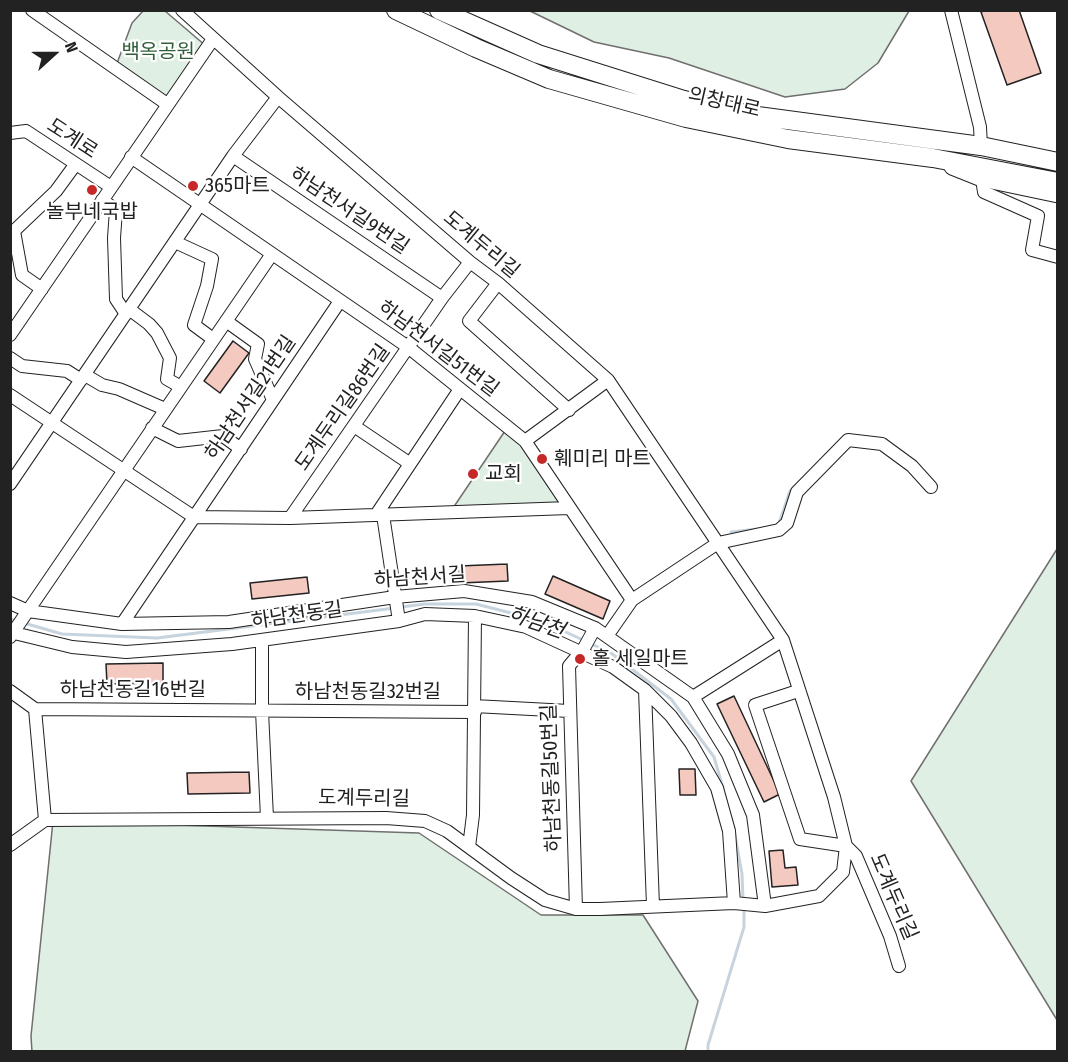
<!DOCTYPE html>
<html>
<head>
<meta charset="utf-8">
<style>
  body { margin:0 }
  #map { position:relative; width:1068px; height:1062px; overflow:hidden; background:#fff; font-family:"Fira Sans Condensed",sans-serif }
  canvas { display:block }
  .frame { position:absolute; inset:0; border:12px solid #222; pointer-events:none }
  .north { position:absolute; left:24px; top:24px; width:60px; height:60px; -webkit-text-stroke:4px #fff; paint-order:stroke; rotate:69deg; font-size:16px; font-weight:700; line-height:24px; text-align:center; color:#222 }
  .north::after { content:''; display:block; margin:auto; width:21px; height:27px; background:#222; clip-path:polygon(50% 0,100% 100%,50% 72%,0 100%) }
</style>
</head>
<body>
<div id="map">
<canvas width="1068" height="1062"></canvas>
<div class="frame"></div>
<div class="north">N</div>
</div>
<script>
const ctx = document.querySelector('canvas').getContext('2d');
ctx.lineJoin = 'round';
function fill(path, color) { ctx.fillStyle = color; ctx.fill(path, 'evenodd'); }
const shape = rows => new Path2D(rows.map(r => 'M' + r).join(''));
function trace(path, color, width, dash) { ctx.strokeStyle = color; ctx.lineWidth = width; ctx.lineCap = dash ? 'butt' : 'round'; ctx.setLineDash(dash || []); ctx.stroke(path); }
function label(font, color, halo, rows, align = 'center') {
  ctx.font = font + ' "Fira Sans Condensed","Noto Sans KR",sans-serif'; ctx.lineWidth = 4.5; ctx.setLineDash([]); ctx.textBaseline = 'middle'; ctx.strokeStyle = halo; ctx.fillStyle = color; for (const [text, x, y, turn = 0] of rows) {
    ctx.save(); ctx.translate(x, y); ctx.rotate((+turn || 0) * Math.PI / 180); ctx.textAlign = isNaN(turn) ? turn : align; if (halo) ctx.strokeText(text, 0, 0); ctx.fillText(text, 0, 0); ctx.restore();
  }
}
const green = shape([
  [143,11,165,11,206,46,165,99,116,66,132,23,143,11],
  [530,11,909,11,878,63,845,89,785,97,669,58,594,42,530,11],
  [507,428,525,442,567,507,451,511,507,428],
  [1057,549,1057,1020,911,781,1057,549],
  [53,821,419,833,541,915,643,915,698,1001,685,1051,32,1052,31,1036,53,821]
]);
const stream = shape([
  [779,523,790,491,795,486],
  [731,532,758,529],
  [401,607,425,604,476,604,542,621,583,640],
  [10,619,18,621],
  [24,623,62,634,157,638,395,608],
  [589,643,611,653,671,699,714,757,723,788],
  [735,835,742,874,743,899],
  [708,1052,708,1045,744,927,744,906]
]);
const building = shape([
  [986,10,1019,10,1041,73,1007,85,981,12,986,10],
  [233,341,249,353,220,393,204,381,233,341],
  [507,564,508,581,460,583,459,566,507,564],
  [553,576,610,601,603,619,545,594,553,576],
  [307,577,309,593,252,599,250,583,307,577],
  [163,663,163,683,107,684,106,664,163,663],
  [734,696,780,794,764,802,717,704,734,696],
  [679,769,695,769,696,795,680,795,679,769],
  [249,772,250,793,188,794,187,773,249,772],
  [783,850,785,868,796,867,798,885,772,887,769,851,783,850]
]);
const minor = shape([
  [32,10,167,104],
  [951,10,980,127,981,146],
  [10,133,26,131,111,187],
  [233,156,442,298],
  [131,157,408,347,525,441,632,600,607,636],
  [982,179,984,192,1038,216,1032,250,1058,257],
  [102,200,116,210,114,238,116,299,126,314],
  [175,242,212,259,207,286,194,325,213,339],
  [498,283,469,321,569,410],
  [42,289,22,275,14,231,56,191,75,165],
  [129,309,149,324,157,333,170,358,167,379,181,387],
  [226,321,258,344,255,359,273,400],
  [10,335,213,39],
  [10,358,22,366,67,371,81,380],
  [85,375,102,385,119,389,165,409],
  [10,395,194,517,290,518,569,508],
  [354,426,409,463],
  [152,428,178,441,223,436,241,449],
  [525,441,608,380],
  [10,484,233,156,278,97],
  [376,515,460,389],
  [383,515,399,621],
  [290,518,442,298,470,262],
  [632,600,718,543,779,530,787,523,797,492,848,440,882,444,912,466,931,487],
  [10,603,28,611,122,624,229,622,395,597,464,591,532,602,595,628,693,697,728,754,753,815,765,906],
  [122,624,340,301],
  [10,632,72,647,126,652,232,644,399,621,425,614,475,616,526,627,613,667,645,690,671,716,691,743,717,788,729,831,734,903],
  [10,637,272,254],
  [262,640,262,711,267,818],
  [645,690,653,906],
  [10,691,35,709,475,712],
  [798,691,755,705,800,839,846,846,856,856,890,936,899,966],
  [693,697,783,640],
  [474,706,569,711],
  [35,709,45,820],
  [10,845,45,820,386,818,425,821,447,831,511,878,545,900,576,909,600,909,734,903,765,906,819,896,843,872,846,846,834,797,783,640,608,380,498,283,470,262,278,97,182,10],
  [469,847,473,815,475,616],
  [576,909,569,666,584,648,595,628]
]);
const major = shape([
  [952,167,982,179,1058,195]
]);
const highway = shape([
  [396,10,476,48,549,79,686,118,788,139,933,158,1058,182],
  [439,10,538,54,684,100,750,115,981,146,1058,162]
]);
const markers = [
  [193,186,6,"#c62828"],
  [92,190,6,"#c62828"],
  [542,459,6,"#c62828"],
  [473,474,6,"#c62828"],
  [580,659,6,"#c62828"]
];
const parkNames = [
  ["백옥공원",158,52]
];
const streetNames = [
  ["의창대로",724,103,13],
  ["도계로",72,139,33],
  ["하남천서길9번길",349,211,34],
  ["도계두리길",481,245,40],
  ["하남천서길51번길",438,349,37],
  ["하남천서길21번길",251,398,-56],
  ["도계두리길86번길",343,408,-55],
  ["하남천서길",420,578,-4],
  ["하남천동길",297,616,-8],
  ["하남천동길16번길",133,690],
  ["하남천동길32번길",368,692],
  ["하남천동길50번길",552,778,-92],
  ["도계두리길",364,799,1],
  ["도계두리길",893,897,67]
];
const poiNames = [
  ["365마트",205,186],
  ["놀부네국밥",92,212,"center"],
  ["훼미리 마트",554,459],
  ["교회",485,474],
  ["홀 세일마트",592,659]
];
const waterNames = [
  ["하남천",536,623,19]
];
fill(green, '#e0efe3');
trace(green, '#6f6f6f', 1.5);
trace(stream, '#c7d3dd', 3);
fill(building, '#f3c9c0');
trace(building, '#222', 1.5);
trace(minor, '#222', 14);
trace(major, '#222', 17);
trace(highway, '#222', 20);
trace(minor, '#fff', 12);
trace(major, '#fff', 15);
trace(highway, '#fff', 18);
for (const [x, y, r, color] of markers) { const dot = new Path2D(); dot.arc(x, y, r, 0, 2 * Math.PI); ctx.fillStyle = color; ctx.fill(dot); trace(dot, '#fff', 2); }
label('20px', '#2f5e38', '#fff', parkNames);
label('20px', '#222', '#fff', streetNames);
label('20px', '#222', '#fff', poiNames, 'left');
label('italic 21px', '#222', '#fff', waterNames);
</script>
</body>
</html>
